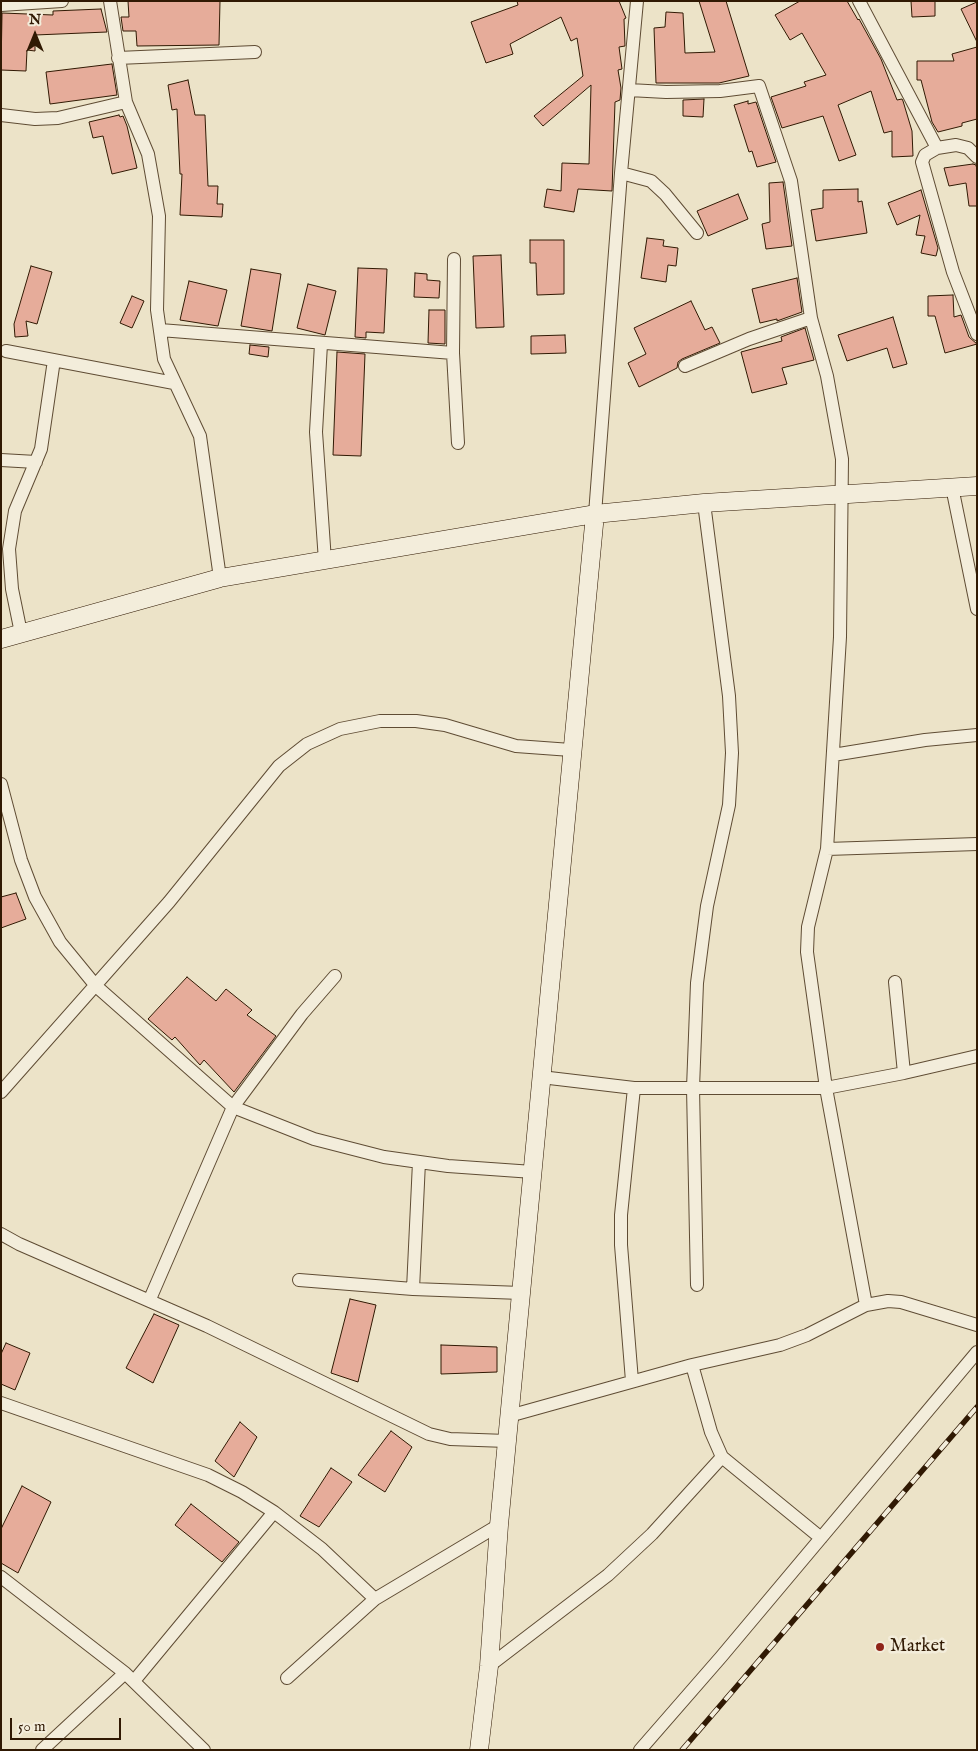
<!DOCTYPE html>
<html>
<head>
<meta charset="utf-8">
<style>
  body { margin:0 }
  #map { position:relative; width:978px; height:1751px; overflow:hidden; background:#ece3c8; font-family:"IM FELL English",serif }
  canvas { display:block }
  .frame { position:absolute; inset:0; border:2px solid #301903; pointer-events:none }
  .north { position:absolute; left:10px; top:10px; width:50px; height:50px; -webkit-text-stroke:4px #f3eddb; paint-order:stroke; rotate:0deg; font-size:14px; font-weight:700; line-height:20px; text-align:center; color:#301903 }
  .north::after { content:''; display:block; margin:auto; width:18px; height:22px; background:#301903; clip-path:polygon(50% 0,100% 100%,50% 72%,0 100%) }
  .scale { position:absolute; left:10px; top:1718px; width:111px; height:22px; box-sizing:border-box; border:2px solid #301903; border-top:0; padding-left:6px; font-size:15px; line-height:18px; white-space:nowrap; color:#301903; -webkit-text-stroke:4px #f3eddb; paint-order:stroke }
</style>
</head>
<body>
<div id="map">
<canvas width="978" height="1751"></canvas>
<div class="frame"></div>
<div class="north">N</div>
<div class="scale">50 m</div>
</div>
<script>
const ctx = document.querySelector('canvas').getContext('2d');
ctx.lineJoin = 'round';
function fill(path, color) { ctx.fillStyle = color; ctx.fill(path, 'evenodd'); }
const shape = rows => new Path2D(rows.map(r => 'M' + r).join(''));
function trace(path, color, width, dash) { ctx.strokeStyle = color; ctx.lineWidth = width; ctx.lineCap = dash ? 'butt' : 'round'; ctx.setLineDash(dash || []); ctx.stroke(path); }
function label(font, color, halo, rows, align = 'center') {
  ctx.font = font + ' "IM FELL English",serif'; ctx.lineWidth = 5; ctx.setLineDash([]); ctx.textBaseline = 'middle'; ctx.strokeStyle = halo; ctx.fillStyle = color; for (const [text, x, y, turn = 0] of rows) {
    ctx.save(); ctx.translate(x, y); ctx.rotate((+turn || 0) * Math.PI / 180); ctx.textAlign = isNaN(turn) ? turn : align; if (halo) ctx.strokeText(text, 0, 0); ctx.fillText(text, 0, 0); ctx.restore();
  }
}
const building = shape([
  [128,1,220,1,219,45,137,46,136,31,123,31,121,17,129,17,128,1],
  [517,1,619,1,626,18,624,19,625,46,619,47,622,69,618,70,621,88,620,100,615,102,612,191,578,189,574,212,544,207,547,189,561,191,562,163,589,164,591,85,543,126,534,116,583,76,577,38,571,41,561,17,510,44,513,54,486,63,471,22,518,5,517,1],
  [699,1,726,1,749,76,719,83,656,83,654,28,665,27,666,12,683,13,685,53,715,52,699,1],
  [800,1,847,1,858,20,859,19,881,59,897,100,902,99,903,101,912,131,913,156,892,157,892,131,884,133,871,91,838,105,856,155,839,161,823,116,782,128,771,97,806,86,804,82,826,75,802,33,790,40,775,15,800,1],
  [911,1,935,1,935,16,912,17,911,1],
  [977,2,977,42,961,9,977,2],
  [101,9,107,32,35,35,35,51,27,50,26,71,1,70,2,13,53,15,53,11,101,9],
  [977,47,977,119,962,123,962,126,938,132,932,122,921,80,917,80,917,61,954,61,952,54,977,47],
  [112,64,117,95,50,104,46,72,112,64],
  [188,80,195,115,205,115,208,186,218,186,217,204,223,204,222,217,180,215,182,174,180,174,177,109,172,110,168,85,188,80],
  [704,99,703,117,683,116,683,100,704,99],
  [748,101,748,104,756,102,776,162,757,167,752,151,749,152,734,105,748,101],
  [119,115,120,117,123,116,127,126,137,168,112,174,103,136,93,138,89,122,119,115],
  [973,164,976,165,977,170,977,206,969,206,966,183,949,186,944,168,973,164],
  [783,182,792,246,766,249,762,224,770,222,769,183,783,182],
  [858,189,858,202,862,201,867,233,816,241,811,210,823,208,823,190,858,189],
  [921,190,938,248,936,256,921,253,925,236,916,235,920,215,897,225,888,203,921,190],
  [738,194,748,219,708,236,697,211,738,194],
  [647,238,664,240,663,246,678,248,676,266,668,265,666,282,641,278,647,238],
  [530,240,564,240,564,294,537,295,536,263,530,263,530,240],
  [501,255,504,327,476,328,473,256,501,255],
  [31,266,52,272,37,324,26,321,28,336,15,337,14,324,31,266],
  [358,268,387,269,384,333,366,332,366,338,355,337,358,268],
  [251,269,281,274,272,331,241,326,251,269],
  [415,273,427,274,427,280,440,281,439,298,414,297,415,273],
  [797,278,802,312,777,321,777,319,760,323,752,289,797,278],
  [189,281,227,290,218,326,180,320,189,281],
  [308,284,336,291,325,335,297,328,308,284],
  [953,295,954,317,961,315,969,337,977,344,945,353,935,316,928,316,928,296,953,295],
  [132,296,144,301,132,328,120,323,132,296],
  [691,301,705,330,712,327,720,343,682,359,678,362,677,368,639,387,628,363,646,354,634,328,691,301],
  [429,310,445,310,445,344,428,343,429,310],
  [893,317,907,364,893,368,887,348,847,361,838,335,893,317],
  [805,328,814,360,782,368,787,384,752,393,741,352,782,341,781,337,805,328],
  [565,335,566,353,531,354,531,336,565,335],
  [250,345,269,347,268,357,249,354,250,345],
  [337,352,365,354,361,456,333,455,337,352],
  [16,893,26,919,1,928,1,897,16,893],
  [187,977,216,1001,226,989,252,1010,247,1015,276,1036,234,1092,204,1060,200,1065,175,1037,172,1040,148,1019,187,977],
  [350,1299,376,1305,358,1382,331,1373,350,1299],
  [154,1314,179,1325,153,1383,126,1368,154,1314],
  [6,1343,30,1353,15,1390,1,1384,1,1354,6,1343],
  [441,1345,497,1347,497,1372,441,1374,441,1345],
  [240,1422,257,1437,234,1477,215,1461,240,1422],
  [391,1431,412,1447,385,1492,358,1475,391,1431],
  [331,1468,352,1482,319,1527,300,1516,331,1468],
  [22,1486,51,1502,18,1573,1,1563,1,1529,22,1486],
  [191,1504,239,1542,222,1562,175,1525,191,1504]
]);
const street = shape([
  [110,1,126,102,148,154,159,216,157,310,164,359,200,436,220,578],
  [859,1,937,148],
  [1,5,62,1],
  [118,58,255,52],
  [629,90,666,92,720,91,759,86,791,181,811,318,827,376,842,459,840,637,827,849,808,927,807,952,826,1088,866,1305],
  [1,115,35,119,58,118,126,102],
  [977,157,968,148,956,145,937,148,925,155,922,162,953,272,977,334],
  [621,173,651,181,665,194,697,233],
  [454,259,453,353,458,443],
  [160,330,453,353],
  [321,344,316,432,325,561],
  [6,351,174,383],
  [685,366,749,339,811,318],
  [1,460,36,462],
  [952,487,977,609],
  [595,514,621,173,637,1],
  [21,633,12,589,9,549,15,511,41,449,54,360],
  [833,755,925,740,977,735],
  [1,784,21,860,35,897,60,942,96,986,233,1107,314,1139,384,1157,448,1166,533,1172],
  [827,849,977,844],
  [895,982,904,1073],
  [541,1077,634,1088,826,1088,904,1073,977,1056],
  [1,1092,169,902,279,766,307,744,340,729,380,721,416,721,445,725,516,746,571,750],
  [1,1234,19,1244,207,1326,429,1434,450,1439,507,1441],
  [299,1280,413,1289,521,1293],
  [697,1285,693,1088,697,983,707,906,729,805,732,753,729,696,704,503],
  [413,1289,419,1162],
  [150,1299,233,1107,302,1014,335,976],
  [692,1365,711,1432,722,1457,821,1538],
  [632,1381,621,1245,621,1215,634,1088],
  [1,1403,208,1475,242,1492,274,1512,322,1549,375,1599],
  [509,1416,692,1365,780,1345,807,1335,866,1305,888,1301,901,1302,977,1325],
  [1,1577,125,1673,204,1750],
  [489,1666,608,1575,652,1534,722,1457],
  [287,1678,375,1599,499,1525],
  [134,1681,274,1512],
  [42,1750,125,1673],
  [640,1750,721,1657,977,1352]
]);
const secondary = shape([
  [1,639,220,578,595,514,704,503,977,486],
  [479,1750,489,1666,499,1525,595,514]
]);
const rail = shape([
  [682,1750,977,1407]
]);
const markers = [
  [880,1647,5,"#8f2418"]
];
const poiNames = [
  ["Market",890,1647]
];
fill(building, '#e6ac9a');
trace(building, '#301903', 1);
trace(street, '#5f4c34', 14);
trace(secondary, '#301903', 19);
trace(street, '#f3eddb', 12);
trace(secondary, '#f3eddb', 18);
trace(rail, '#301903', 5.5);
trace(rail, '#f3eddb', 4, [11]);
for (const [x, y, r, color] of markers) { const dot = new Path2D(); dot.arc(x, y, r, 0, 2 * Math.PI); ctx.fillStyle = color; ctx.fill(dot); trace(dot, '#f3eddb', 2); }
label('18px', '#301903', '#f3eddb', poiNames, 'left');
</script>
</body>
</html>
